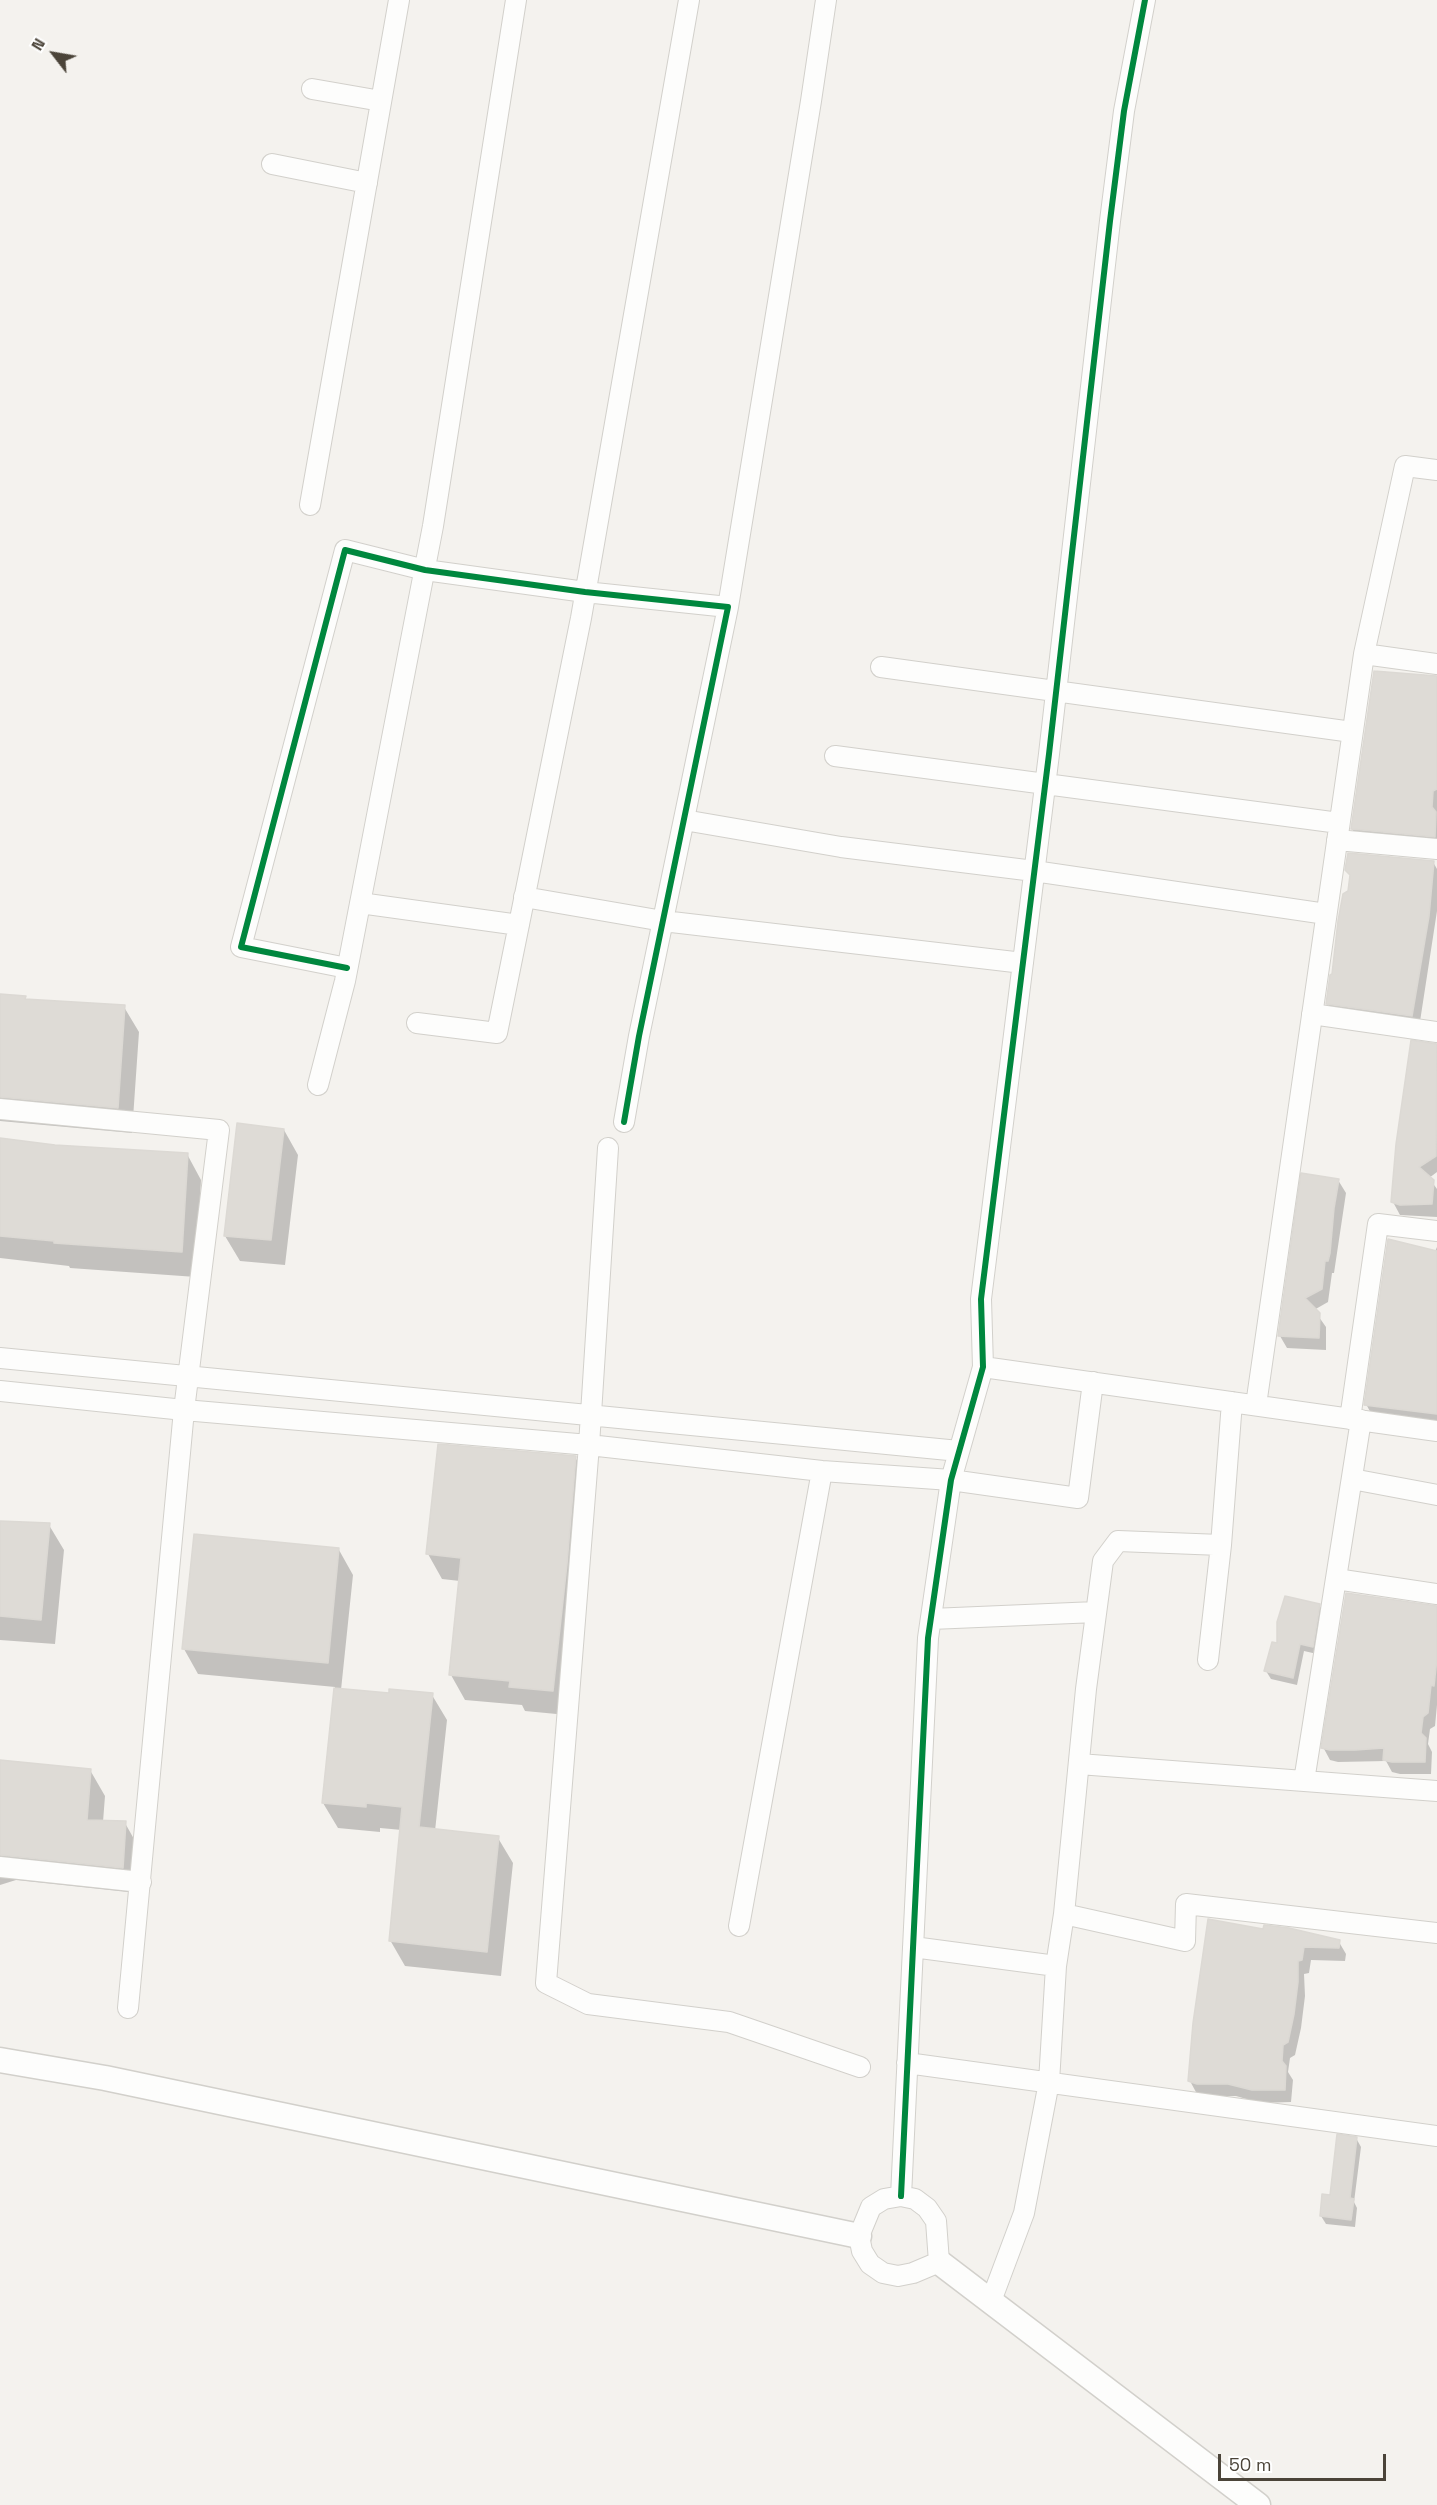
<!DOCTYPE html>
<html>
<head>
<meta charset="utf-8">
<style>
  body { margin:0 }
  #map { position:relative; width:1437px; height:2505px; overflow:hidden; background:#f4f2ee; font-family:"Space Grotesk",sans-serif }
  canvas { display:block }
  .north { position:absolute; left:24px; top:24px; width:60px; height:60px; -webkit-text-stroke:4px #fff; paint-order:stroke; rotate:301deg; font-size:16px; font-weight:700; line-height:24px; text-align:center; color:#4b4439 }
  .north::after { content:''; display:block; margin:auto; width:21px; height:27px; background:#4b4439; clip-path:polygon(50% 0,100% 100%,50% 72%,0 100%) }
  .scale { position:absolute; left:1218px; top:2454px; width:168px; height:27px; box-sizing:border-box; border:3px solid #4b4439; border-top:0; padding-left:8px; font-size:18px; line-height:21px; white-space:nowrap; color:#4b4439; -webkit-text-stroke:4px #fff; paint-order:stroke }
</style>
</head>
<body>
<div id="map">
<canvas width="1437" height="2505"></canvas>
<div class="north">N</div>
<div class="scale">50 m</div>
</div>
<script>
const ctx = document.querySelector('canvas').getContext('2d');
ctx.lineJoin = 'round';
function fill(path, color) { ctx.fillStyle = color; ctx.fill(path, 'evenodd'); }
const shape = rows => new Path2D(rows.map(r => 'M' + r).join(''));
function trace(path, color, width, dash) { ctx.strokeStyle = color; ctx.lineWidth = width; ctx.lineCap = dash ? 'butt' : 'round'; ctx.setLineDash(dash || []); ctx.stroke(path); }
const shadow = shape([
  [1375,672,1437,676,1437,849,1360,842,1352,829],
  [1433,862,1437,869,1437,911,1419,1028,1335,1016,1327,1003],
  [0,997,124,1007,139,1032,132,1133,0,1121],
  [1413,1042,1437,1046,1437,1172,1429,1178,1437,1189,1437,1217,1400,1215,1393,1202],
  [284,1130,298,1155,285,1265,240,1261,225,1236],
  [0,1139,55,1146,187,1154,201,1180,196,1277,70,1268,69,1266,0,1258],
  [1338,1180,1346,1193,1334,1273,1332,1273,1328,1302,1314,1310,1326,1327,1326,1350,1287,1348,1280,1336],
  [1437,1247,1437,1427,1374,1419,1366,1404],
  [575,1457,590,1483,567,1715,525,1711,522,1705,465,1700,451,1675,460,1581,442,1579,428,1554],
  [0,1523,49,1525,64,1550,55,1644,0,1640],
  [339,1550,353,1575,341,1690,390,1695,432,1695,447,1720,435,1831,498,1838,513,1863,501,1976,405,1966,390,1940,402,1830,380,1828,380,1832,338,1828,323,1803,335,1687,198,1674,184,1649],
  [1319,1605,1324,1613,1317,1654,1304,1651,1297,1685,1271,1679,1266,1671],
  [1437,1607,1437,1705,1435,1726,1430,1729,1428,1744,1432,1752,1431,1774,1400,1774,1392,1772,1386,1761,1338,1762,1330,1760,1323,1747],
  [0,1762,90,1770,105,1796,103,1822,125,1823,139,1848,137,1893,16,1880,0,1885],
  [1210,1920,1339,1942,1346,1954,1345,1961,1311,1960,1309,1973,1304,1974,1305,1996,1301,2028,1295,2055,1290,2058,1288,2072,1293,2080,1291,2102,1260,2103,1236,2096,1205,2096,1197,2094,1190,2081],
  [1356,2138,1361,2147,1354,2202,1357,2208,1355,2227,1326,2224,1321,2216]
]);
const building = shape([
  [1374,671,1437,676,1437,789,1433,791,1432,807,1436,812,1435,837,1351,829,1374,671],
  [1348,853,1434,861,1429,916,1412,1016,1326,1004,1330,975,1332,974,1338,921,1343,894,1348,891,1350,875,1345,870,1348,853],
  [0,994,26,996,25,999,125,1005,118,1108,0,1097,0,994],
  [1411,1040,1437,1044,1436,1156,1419,1167,1434,1180,1432,1204,1400,1205,1391,1202,1396,1144,1411,1040],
  [237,1123,284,1129,271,1240,224,1236,237,1123],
  [0,1138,55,1145,188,1153,182,1252,54,1243,54,1241,0,1236,0,1138],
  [1301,1173,1339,1179,1334,1208,1330,1253,1328,1261,1325,1261,1322,1289,1305,1298,1320,1313,1319,1338,1278,1336,1301,1173],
  [1388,1239,1437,1251,1437,1414,1364,1405,1388,1239],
  [438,1444,576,1456,567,1564,553,1691,509,1687,510,1681,449,1675,461,1558,426,1554,438,1444],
  [0,1521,50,1523,41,1620,0,1616,0,1521],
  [194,1534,339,1548,328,1663,182,1649,194,1534],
  [1346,1593,1437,1606,1437,1658,1434,1686,1431,1685,1428,1713,1423,1717,1421,1733,1426,1738,1425,1762,1392,1762,1383,1760,1384,1748,1355,1750,1330,1750,1321,1748,1346,1593],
  [1285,1596,1320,1604,1313,1647,1300,1644,1293,1678,1264,1671,1272,1642,1277,1643,1277,1622,1285,1596],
  [334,1688,389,1693,389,1689,433,1693,419,1827,499,1836,487,1952,389,1941,402,1807,366,1803,366,1807,322,1803,334,1688],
  [0,1760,91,1769,87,1820,126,1821,123,1868,0,1855,0,1760],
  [1208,1919,1263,1929,1264,1925,1289,1928,1340,1940,1339,1948,1304,1947,1302,1960,1298,1961,1298,1982,1294,2014,1288,2042,1283,2045,1282,2061,1286,2066,1285,2090,1252,2090,1228,2084,1197,2084,1188,2081,1193,2023,1208,1919],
  [1337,2134,1357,2137,1350,2198,1354,2199,1351,2220,1320,2216,1322,2194,1330,2195,1337,2134]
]);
const minor = shape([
  [312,89,381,101],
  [272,164,367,183],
  [310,505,399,0],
  [728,607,811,101,826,0],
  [1364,654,1405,466,1437,470],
  [881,667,1352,732],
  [835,756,1339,823],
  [684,820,841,847,1034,871,1326,914],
  [1337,840,1437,849],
  [524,897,663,921,1023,963],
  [360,903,519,925],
  [347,968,241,947,345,550,425,570,585,592,728,607,639,1036,624,1122],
  [1312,1014,1437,1032],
  [417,1023,497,1033,581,618,689,0],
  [318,1085,345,981,433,526,516,0],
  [0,1109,219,1130,184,1410,128,2008],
  [608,1148,589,1445,546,1983,588,2004,729,2022,860,2067],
  [0,1358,959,1451],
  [983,1367,1437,1431],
  [0,1391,184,1410,589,1445,822,1471,951,1480,1078,1498,1093,1382],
  [1256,1405,1364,654,1437,664],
  [1350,1419,1378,1224,1437,1231],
  [1352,1479,1437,1495],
  [1336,1579,1437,1594],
  [931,1619,1096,1612],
  [1208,1660,1221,1545,1232,1402],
  [1079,1764,1437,1791],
  [1304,1781,1361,1420],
  [0,1867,141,1882],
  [1064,1914,1086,1689,1103,1561,1118,1541,1221,1545],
  [739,1926,822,1471],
  [913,1947,1056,1966,1064,1914,1185,1941,1186,1904,1437,1933],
  [907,2063,1437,2136],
  [901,2196,928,1638,951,1480,983,1367,981,1299,1049,754,1110,221,1124,111,1145,0],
  [901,2196,915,2199,927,2208,936,2221,939,2262,913,2273,898,2276,883,2273,870,2264,862,2251,859,2236,871,2207,884,2199,901,2196],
  [991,2301,1024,2213,1049,2082,1056,1966]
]);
const tertiary = shape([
  [0,2060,105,2078,859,2236],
  [939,2262,1258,2505]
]);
const cycleway = shape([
  [347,968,241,947,345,550,425,570,585,592,728,607,639,1036,624,1122],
  [901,2196,928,1638,951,1480,983,1367,981,1299,1049,754,1110,221,1124,111,1145,0]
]);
fill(shadow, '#0003');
fill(building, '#dedbd6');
trace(building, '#dcd9d4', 1.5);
trace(minor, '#d2d0cb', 22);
trace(tertiary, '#d2d0cb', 27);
trace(minor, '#fdfdfc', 20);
trace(tertiary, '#fdfdfc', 24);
trace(cycleway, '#00873e', 6);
</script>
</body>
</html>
